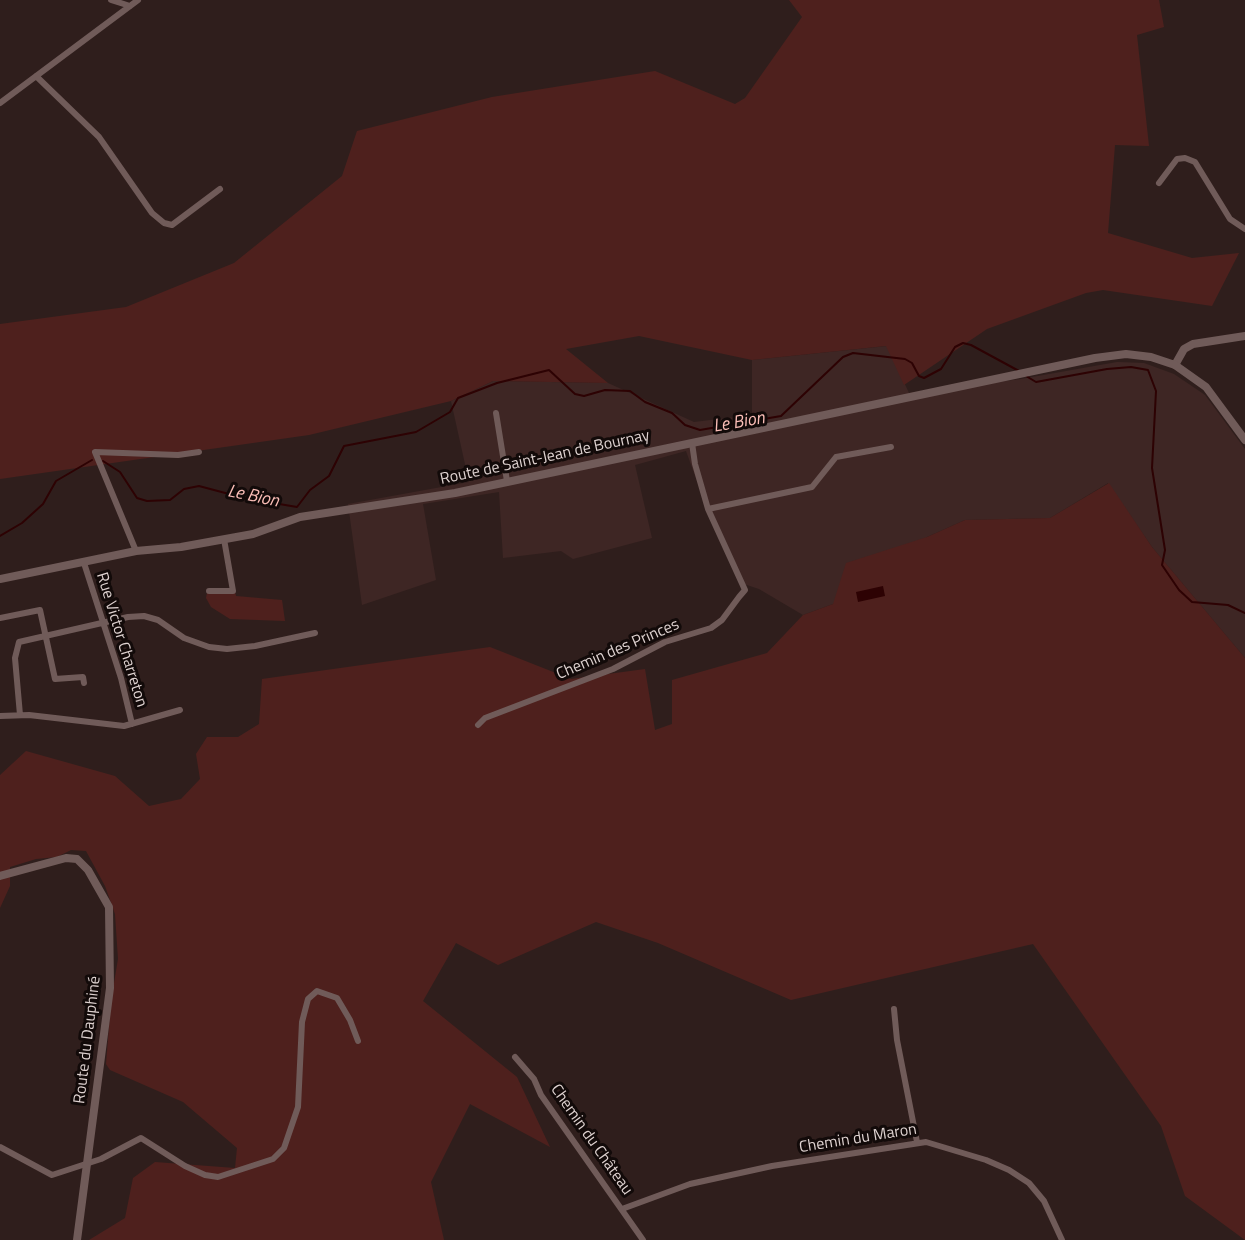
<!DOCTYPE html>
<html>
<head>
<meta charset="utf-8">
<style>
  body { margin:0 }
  canvas { display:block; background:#2f1e1c }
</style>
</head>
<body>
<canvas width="1245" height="1240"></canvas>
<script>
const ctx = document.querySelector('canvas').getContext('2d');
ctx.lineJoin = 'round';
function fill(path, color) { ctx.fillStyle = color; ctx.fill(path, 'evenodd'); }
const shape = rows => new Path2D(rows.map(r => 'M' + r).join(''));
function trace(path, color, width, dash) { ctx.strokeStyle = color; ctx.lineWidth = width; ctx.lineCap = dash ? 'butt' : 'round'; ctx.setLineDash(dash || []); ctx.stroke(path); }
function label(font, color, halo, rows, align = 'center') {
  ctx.font = font + ' "Titillium Web",sans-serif'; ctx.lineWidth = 6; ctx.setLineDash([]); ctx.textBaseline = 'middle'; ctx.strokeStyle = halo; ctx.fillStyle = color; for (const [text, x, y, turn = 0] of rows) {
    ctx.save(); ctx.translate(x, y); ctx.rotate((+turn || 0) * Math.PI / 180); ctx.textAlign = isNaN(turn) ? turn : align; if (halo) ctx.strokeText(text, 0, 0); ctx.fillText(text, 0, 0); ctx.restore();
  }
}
const built = shape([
  [887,346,909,393,1021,379,1117,362,1144,363,1174,374,1205,395,1245,449,1245,658,1152,547,1108,483,1050,518,965,520,927,537,833,604,803,615,759,589,744,584,710,517,686,451,635,465,652,538,573,559,561,551,503,558,499,492,423,504,436,580,362,605,348,504,469,482,451,401,493,381,608,383,694,422,752,415,752,360]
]);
const green = shape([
  [789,0,1159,0,1164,27,1137,35,1149,146,1115,145,1108,233,1192,258,1239,253,1212,306,1103,290,1086,293,987,329,904,385,886,346,752,360,639,336,566,349,608,383,493,381,451,401,309,435,0,479,0,324,126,307,234,263,342,176,357,131,492,97,655,71,735,104,745,98,802,17],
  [1109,483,1152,547,1245,658,1245,1240,1185,1196,1161,1126,1033,944,791,1000,658,943,596,922,498,965,456,943,423,1001,517,1077,550,1147,470,1104,431,1182,444,1240,89,1240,125,1218,133,1178,155,1162,235,1168,237,1148,183,1102,110,1070,106,1064,111,1001,118,959,115,914,105,886,86,851,71,850,57,857,36,859,10,867,10,886,0,908,0,775,26,751,115,776,149,806,181,799,200,779,196,754,207,737,238,737,259,724,262,679,490,647,571,679,645,669,655,730,672,724,672,680,767,653,803,615,833,604,846,563,927,537,965,520,1050,518],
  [235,592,236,596,282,600,285,621,230,619,211,607,206,598,207,593]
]);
const water = shape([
  [883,586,885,596,858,602,856,592]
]);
const stream = shape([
  [1026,376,1036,382,1107,369,1131,367,1148,370,1156,391,1152,468,1165,550,1162,565,1179,590,1192,602,1228,605,1245,613],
  [103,461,120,472,137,498,147,501,170,500,184,489,199,486,244,498,297,507,310,490,329,476,344,446,416,432,450,412,458,398,497,383,549,370,575,394,584,396,605,390,630,391,645,402,672,413,685,425,700,430,781,416,843,357,853,353,905,359,912,363,919,376,924,378,941,369,955,347,963,343,971,345,1019,371],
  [0,536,22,523,43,504,56,481,92,460]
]);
const minor = shape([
  [111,0,130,6],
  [36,76,99,137,152,213,164,223,172,225,220,189],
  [0,103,138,0],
  [1159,183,1177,159,1185,158,1195,162,1230,219,1245,229],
  [496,413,507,481],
  [708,509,812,487,836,457,891,447],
  [136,551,95,452,178,455,199,452],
  [84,563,121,678,132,724],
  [209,591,233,591,224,539],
  [0,618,40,610,55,679,83,677,84,683],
  [20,715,15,658,19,642,128,617,144,616,158,620,184,638,209,647,227,649,255,646,315,633],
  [0,716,29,715,124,726,180,710],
  [478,725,485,718,613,669,665,642,711,628,722,620,739,597,745,590,708,509,695,464,692,443],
  [894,1009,897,1040,917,1142],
  [515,1057,534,1079,541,1095,643,1240],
  [0,1147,52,1175,101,1159,141,1138,185,1166,205,1175,218,1177,273,1159,284,1148,298,1107,302,1022,308,999,317,991,337,998,350,1020,358,1041],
  [622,1209,690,1184,772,1166,926,1142,986,1160,1009,1170,1029,1183,1044,1201,1062,1240]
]);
const tertiary = shape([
  [1175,365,1184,349,1193,344,1245,336],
  [0,876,66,858,77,859,88,870,109,907,110,988,77,1240]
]);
const secondary = shape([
  [0,579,136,551,181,547,253,534,300,517,455,493,1095,358,1126,354,1151,357,1175,365,1206,387,1245,440]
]);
const streetNames = [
  ["Route de Saint-Jean de Bournay",545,458,-12],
  ["Rue Victor Charreton",121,640,73],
  ["Chemin des Princes",618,650,-23],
  ["Route du Dauphiné",88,1040,-83],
  ["Chemin du Maron",858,1139,-9],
  ["Chemin du Château",591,1140,55]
];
const waterNames = [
  ["Le Bion",739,423,-10],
  ["Le Bion",253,497,12]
];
fill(built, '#3e2624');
fill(green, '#4e201d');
fill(water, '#2d0203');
trace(stream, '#2d0203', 2);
trace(minor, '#705b59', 6);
trace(tertiary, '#705b59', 8);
trace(secondary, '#705b59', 8);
label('16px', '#ded2d0', '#120a09', streetNames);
label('italic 18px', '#fbbeb7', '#120a09', waterNames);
</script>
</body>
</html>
